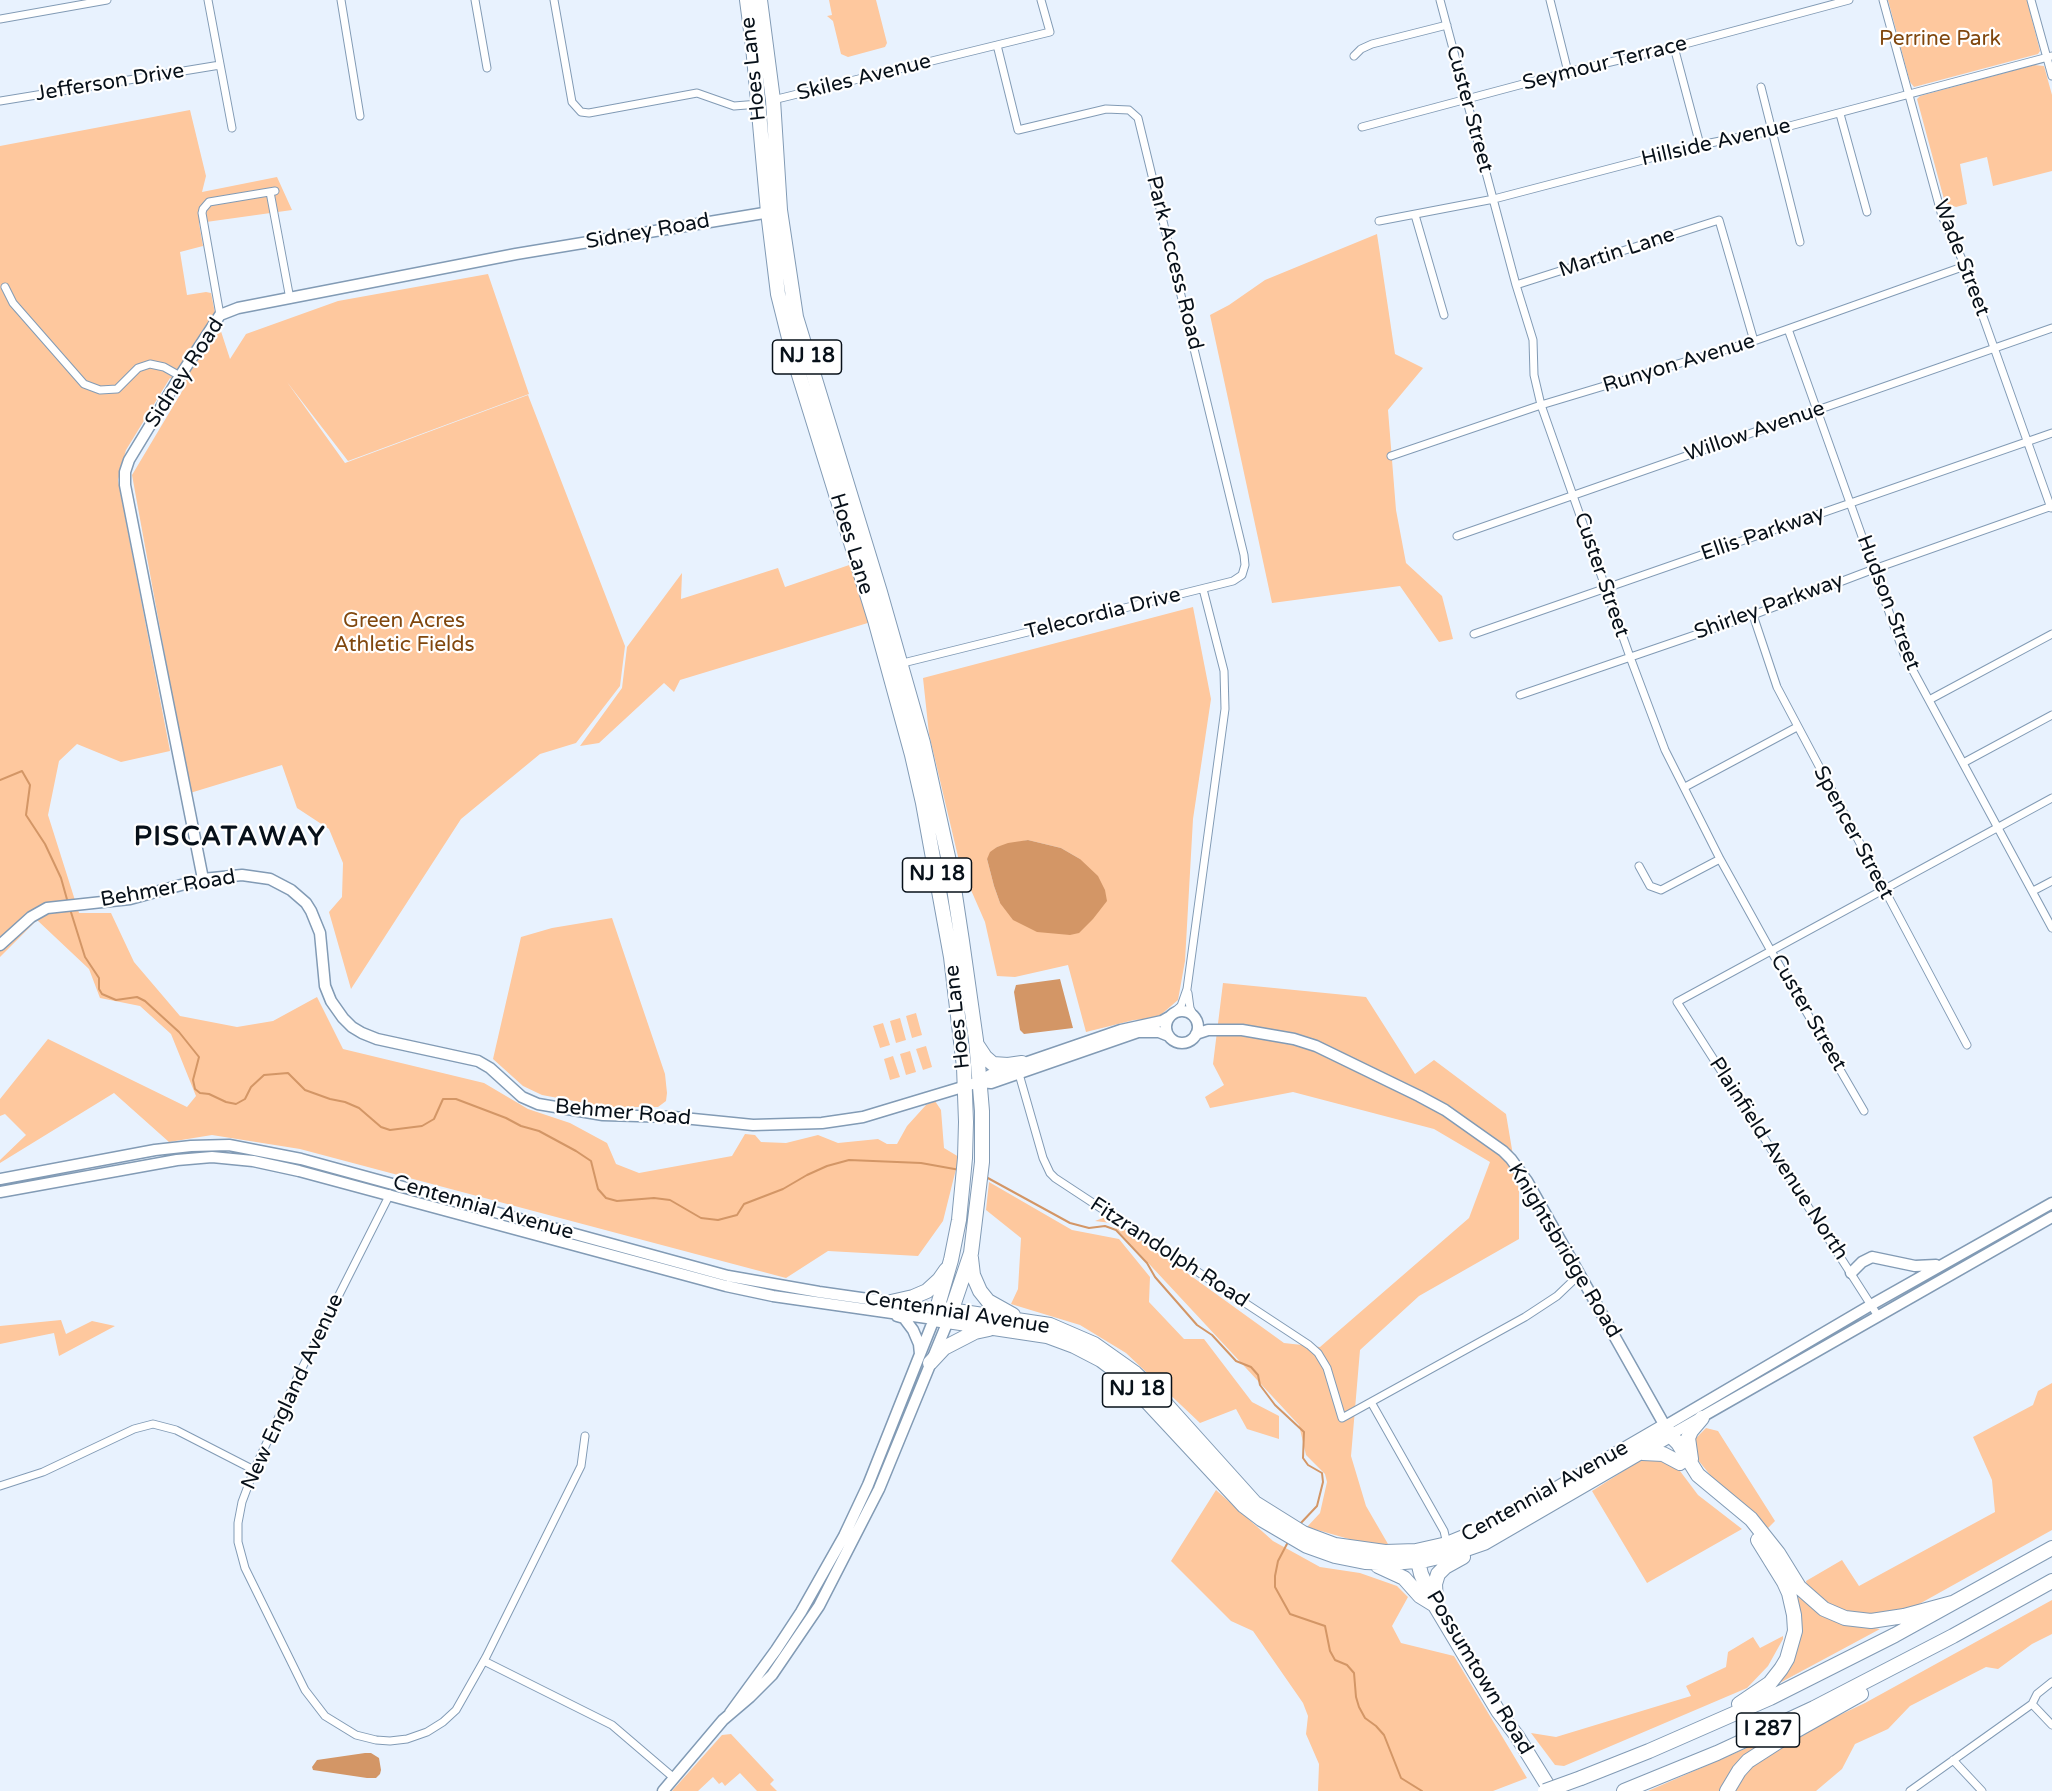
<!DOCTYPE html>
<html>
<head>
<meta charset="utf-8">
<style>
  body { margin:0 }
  canvas { display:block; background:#e8f2fe }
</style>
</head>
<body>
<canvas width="2052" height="1791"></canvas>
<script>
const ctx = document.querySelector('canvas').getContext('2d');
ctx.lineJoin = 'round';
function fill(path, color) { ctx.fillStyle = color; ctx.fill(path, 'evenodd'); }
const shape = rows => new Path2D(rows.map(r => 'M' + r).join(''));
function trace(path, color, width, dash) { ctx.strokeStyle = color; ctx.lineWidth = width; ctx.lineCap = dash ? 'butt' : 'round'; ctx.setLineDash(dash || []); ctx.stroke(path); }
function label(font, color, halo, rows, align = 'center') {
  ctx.font = font + ' "Varela Round",sans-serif'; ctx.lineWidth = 4.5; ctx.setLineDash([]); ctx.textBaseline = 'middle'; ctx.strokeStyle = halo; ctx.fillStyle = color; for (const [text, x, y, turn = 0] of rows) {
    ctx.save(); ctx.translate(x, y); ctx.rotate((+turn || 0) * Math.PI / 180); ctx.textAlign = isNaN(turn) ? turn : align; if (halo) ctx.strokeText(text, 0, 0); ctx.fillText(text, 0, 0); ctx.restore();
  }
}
const green = shape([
  [829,0,876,0,887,43,885,47,848,57,841,54,833,21,827,16,832,15],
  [1888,0,2027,0,2040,51,2038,54,1914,87,1910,82],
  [2034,65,2044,66,2052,95,2052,171,1993,186,1987,157,1960,164,1967,204,1956,207,1945,203,1917,99,1920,96],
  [190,110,206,176,202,192,277,177,292,210,199,223,203,246,180,252,187,295,206,292,211,293,215,313,230,359,246,334,338,301,488,274,529,394,348,461,287,382,345,463,528,395,625,646,620,686,576,743,540,754,461,819,351,989,329,912,342,897,343,863,329,829,297,808,282,765,190,793,132,475,184,388,170,378,126,450,118,480,170,751,121,762,77,744,59,761,48,815,79,913,111,913,134,962,180,1016,237,1027,273,1021,317,997,343,1049,484,1083,528,1109,570,1123,607,1143,616,1164,639,1173,732,1156,745,1134,755,1135,761,1142,786,1143,818,1135,838,1143,878,1139,887,1144,897,1144,907,1126,926,1105,935,1101,941,1110,944,1148,959,1157,943,1221,918,1256,828,1251,786,1278,300,1149,212,1135,169,1142,114,1093,0,1163,0,1160,26,1135,5,1114,0,1116,0,1099,48,1039,187,1107,196,1096,171,1034,140,1006,100,998,89,969,37,920,0,957,0,146],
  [1377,234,1395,354,1423,368,1388,410,1396,510,1406,563,1442,596,1453,639,1439,642,1400,586,1272,603,1210,315,1229,305,1265,280],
  [855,563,871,622,680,680,674,692,664,683,599,743,580,746,622,688,627,647,682,573,681,599,778,568,785,587],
  [1193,607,1211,699,1193,819,1185,961,1178,1000,1157,1018,1134,1020,1086,1032,1068,965,1015,977,997,976,985,922,960,865,929,734,923,678],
  [1028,840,1061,848,1080,859,1000,903,994,886,987,859,997,847],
  [612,918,665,1074,667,1093,666,1101,658,1107,606,1107,542,1095,523,1086,493,1059,521,937,552,928],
  [1223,983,1366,997,1415,1074,1434,1060,1506,1114,1519,1191,1519,1239,1419,1296,1360,1350,1351,1456,1366,1506,1388,1544,1380,1545,1356,1541,1307,1527,1320,1513,1327,1482,1325,1474,1306,1455,1299,1425,1111,1223,1095,1221,1108,1216,1284,1343,1320,1347,1469,1218,1490,1162,1434,1129,1293,1092,1210,1108,1205,1097,1224,1085,1213,1064],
  [916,1013,922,1035,912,1038,906,1016],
  [900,1018,906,1040,896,1043,890,1021],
  [883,1023,890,1045,880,1048,873,1026],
  [926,1046,932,1067,923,1070,916,1049],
  [910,1051,916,1072,906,1075,900,1054],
  [893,1056,900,1077,890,1080,884,1059],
  [989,1182,1072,1230,1119,1239,1150,1277,1149,1302,1184,1339,1204,1339,1252,1402,1279,1416,1279,1439,1247,1429,1236,1409,1200,1423,1126,1353,1080,1325,1011,1304,1018,1289,1021,1238,986,1210],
  [61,1320,66,1334,92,1321,115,1326,59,1356,54,1333,0,1344,0,1326],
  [2052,1383,2052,1530,1912,1608,1889,1615,1858,1616,1830,1605,1809,1595,1806,1581,1842,1560,1859,1586,1995,1512,1992,1480,1973,1437,2033,1405,2038,1391],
  [1706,1428,1718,1431,1775,1521,1768,1528,1765,1530,1720,1487,1698,1460,1695,1448,1695,1439],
  [1654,1456,1677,1467,1698,1495,1742,1529,1647,1583,1592,1491,1636,1463],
  [1216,1490,1273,1541,1320,1567,1360,1573,1397,1586,1408,1597,1392,1626,1401,1643,1454,1656,1527,1778,1493,1791,1318,1791,1319,1764,1306,1734,1308,1716,1303,1703,1253,1631,1231,1621,1171,1561],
  [1791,1586,1841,1622,1880,1629,1774,1686,1790,1666],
  [2052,1600,2052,1634,2032,1644,1998,1669,1986,1667,1910,1706,1888,1729,1855,1744,1842,1769,1816,1791,1732,1791,1745,1770,1783,1742,1865,1703],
  [1783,1636,1783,1639,1768,1666,1747,1688,1564,1766,1555,1765,1531,1733,1556,1737,1691,1696,1686,1686,1726,1667,1728,1652,1753,1637,1760,1648],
  [1788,1730,1724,1791,1648,1791],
  [731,1734,774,1780,770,1784,777,1791,757,1791,740,1773,725,1786,722,1782,719,1784,713,1777,698,1791,672,1791,722,1735]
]);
const water = shape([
  [1028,840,1061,848,1080,859,1098,876,1105,890,1107,901,1093,919,1079,933,1070,935,1037,932,1013,920,1000,903,994,886,987,859,990,852,997,847,1008,843],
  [1060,979,1073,1028,1024,1034,1020,1030,1014,992,1016,985],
  [365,1753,371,1753,379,1758,381,1770,380,1774,376,1778,367,1778,313,1770,312,1767,317,1760]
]);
const stream = shape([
  [0,780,22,771,30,785,26,815,45,844,61,878,68,903],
  [70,909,85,957,99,978,99,989,102,994,116,1000,137,997,145,1001,179,1032,199,1057,193,1080,195,1089,200,1093,209,1094,226,1102,236,1104,245,1099,251,1087,264,1075,288,1073,305,1090,330,1099,345,1102,359,1108,381,1127,390,1130,422,1126,434,1119,443,1099,456,1099,506,1118,521,1126,539,1131,576,1151,591,1161,598,1189,606,1198,617,1201,654,1198,670,1200,701,1218,718,1220,737,1215,744,1204,783,1189,807,1175,827,1166,849,1160,921,1163,960,1170],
  [986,1177,1070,1223,1089,1228,1105,1226,1116,1230,1147,1263,1155,1277,1197,1325,1212,1335,1236,1361,1251,1367,1258,1375,1260,1385,1275,1405,1304,1432,1303,1458,1308,1465,1322,1473,1323,1482,1317,1506,1299,1525],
  [1288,1542,1278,1561,1275,1576,1275,1587,1290,1614,1325,1626,1330,1651,1335,1660,1347,1665,1354,1673,1356,1697,1359,1707,1365,1718,1376,1726,1384,1735,1401,1778,1422,1791]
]);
const street = shape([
  [208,0,232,128],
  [341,0,360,116],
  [475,0,487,68],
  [554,0,572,102,581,112,589,113,697,93,734,106,759,104],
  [1440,0,1516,285,1533,340,1534,375,1541,405,1630,657,1665,750,1720,859,1771,951,1864,1111],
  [1550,0,1568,72],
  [1883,0,1942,216,1965,266,2051,508],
  [2031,0,2052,76],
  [0,19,107,0],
  [1674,47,1700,145],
  [1354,56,1361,49,1372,44,1447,25],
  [1761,87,1800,242],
  [773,100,1050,32,1041,0],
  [0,101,220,65],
  [1840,114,1867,212],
  [1362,127,1568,72,1674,47,1849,0],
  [270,192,290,299],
  [1415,215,1444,315],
  [1379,221,1494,199,1700,145,1771,131,2052,56],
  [1516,285,1719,220,1754,341],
  [5,287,13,303,84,384,100,390,117,389,138,368,150,364,164,367,180,376],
  [220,315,202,213,203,209,209,202,275,191],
  [1788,329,1904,654,2052,928],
  [1391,456,1541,405,1754,341,1965,266],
  [1457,536,2052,328],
  [1753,615,1777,687,1967,1045],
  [1474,634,2052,433],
  [899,664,1233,581,1242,575,1245,565,1244,555,1138,118,1129,110,1106,109,1018,130,997,45],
  [1520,695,1753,615,1874,569,2052,506],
  [1929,700,2052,634],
  [1963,763,2052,715],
  [1685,787,1797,727],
  [1639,866,1650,886,1661,890,1720,859],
  [2033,891,2052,881],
  [1188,993,1190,1008,1194,1016],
  [1173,1013,1181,1006,1187,989,1225,709,1224,671,1203,589],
  [1019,1074,1043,1158,1050,1173,1055,1178,1309,1345,1318,1353,1327,1368,1342,1418,1525,1317,1557,1296,1580,1274],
  [390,1194,299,1374,254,1470,242,1502,238,1523,238,1542,245,1568,305,1690,325,1716,356,1735,376,1740,390,1741,407,1739,427,1732,443,1722,456,1710,486,1657,581,1466,585,1436],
  [1878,1316,1677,1002,2052,798],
  [1371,1402,1444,1531,1447,1544],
  [0,1486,43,1472,134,1429,153,1424,176,1430,254,1470],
  [484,1661,612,1725,674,1778],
  [2032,1704,2052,1725],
  [1953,1760,1982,1791],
  [1910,1791,2032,1704,2037,1694,2052,1682]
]);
const secondary = shape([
  [203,879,149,607,125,485,125,472,129,460,180,376,220,315,238,308,516,254,776,211],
  [0,945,31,917,47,908,130,899,203,879,242,875,270,879,291,890,306,903,311,911,320,933,325,986,331,1001,343,1018,352,1027,362,1033,377,1039,478,1061,490,1068,522,1097,538,1104,603,1115,673,1117,753,1125,822,1123,863,1117,979,1082,990,1075,1121,1030,1162,1021,1169,1017],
  '1166 1027a16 16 0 1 1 32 0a16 16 0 1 1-32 0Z',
  [1196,1034,1208,1030,1242,1030,1294,1039,1316,1046,1419,1096,1445,1110,1503,1151,1511,1159,1527,1181,1665,1426,1871,1305,2052,1203],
  [979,1082,991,1083,1138,1032,1159,1032,1169,1036],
  [0,1179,155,1150,191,1146,229,1145,301,1159,728,1276,819,1292,938,1309],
  [0,1192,177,1160,212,1157,253,1161,299,1171,726,1286,773,1296,934,1319,868,1485,844,1536,801,1612,776,1650,730,1713],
  [1851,1273,1862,1262,1872,1257,1915,1266,1936,1265],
  [897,1316,904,1318,913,1330,919,1344,920,1354],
  [1670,1435,2052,1217],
  [663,1791,723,1720,750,1697,772,1675,819,1606,879,1489,948,1321]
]);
const highway = shape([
  [747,0,753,46,768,212,778,294,795,362,875,620,912,755,923,803,951,957,964,1067,966,1122,965,1158,959,1220,951,1260,934,1319,1047,1336,1074,1346,1101,1360,1125,1378,1244,1506,1261,1519,1307,1546,1335,1556,1365,1562,1393,1563,1426,1560,1452,1554,1484,1543,1670,1435],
  [760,0,773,100,780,210,796,317,880,592,923,743,952,875,962,941,976,1040,982,1111,982,1162,971,1253,948,1321],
  [977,1045,985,1057,993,1064,1008,1065,1022,1063],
  [971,1258,973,1275,980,1291,988,1301,1013,1315],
  [891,1302,913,1297,927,1291,939,1280,946,1270],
  [943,1309,1050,1325,1094,1344,1135,1373,1156,1393,1255,1503,1303,1533,1335,1545,1385,1552,1416,1551,1447,1544,1498,1523,1665,1426,1670,1435,1678,1443,1698,1475,1751,1519,1778,1553,1799,1587,1824,1609,1845,1618,1871,1621,1904,1616,1952,1603],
  [930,1363,944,1348,975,1332,989,1329],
  [1643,1453,1663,1454,1680,1463],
  [1691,1459,1688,1438,1691,1431,1702,1418],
  [1416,1553,1421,1574,1434,1604,1498,1711,1517,1736,1551,1791],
  [1378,1566,1404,1578,1420,1596,1433,1604],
  [1436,1602,1435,1584,1438,1574,1445,1567,1463,1557],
  [1739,1704,1770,1683,1781,1669,1787,1659,1795,1631,1794,1615,1789,1593,1784,1582,1758,1540],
  [1581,1778,1649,1751,1770,1698,1895,1635,2052,1548],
  [1624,1791,1717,1753,1814,1708,1953,1636,2052,1581],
  [1727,1791,1739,1771,1748,1761,1790,1734,1861,1694]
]);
const highwayBridge = shape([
  [1545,1791,1581,1778]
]);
const shields = [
  [807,357,69],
  [937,875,69],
  [1137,1390,69],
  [1768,1730,63]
];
const shieldNames = [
  ["NJ 18",807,357],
  ["NJ 18",937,875],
  ["NJ 18",1137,1390],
  ["I 287",1768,1730]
];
const parkNames = [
  ["Perrine Park",1940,39],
  ["Green Acres",404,621],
  ["Athletic Fields",404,645]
];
const streetNames = [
  ["Seymour Terrace",1605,64,-14],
  ["Hoes Lane",754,69,-96],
  ["Skiles Avenue",864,78,-14],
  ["Jefferson Drive",110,83,-9],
  ["Custer Street",1469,109,75],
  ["Hillside Avenue",1716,143,-13],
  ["Sidney Road",648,232,-10],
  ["Martin Lane",1617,253,-18],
  ["Wade Street",1961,258,69],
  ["Park Access Road",1174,263,76],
  ["Runyon Avenue",1679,364,-17],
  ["Sidney Road",185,373,-57],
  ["Willow Avenue",1755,432,-19],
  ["Ellis Parkway",1763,534,-19],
  ["Hoes Lane",851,544,73],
  ["Custer Street",1601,575,71],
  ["Hudson Street",1888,603,69],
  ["Shirley Parkway",1769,607,-20],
  ["Telecordia Drive",1103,614,-14],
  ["Spencer Street",1853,833,62],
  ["Behmer Road",168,889,-10],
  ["Custer Street",1808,1013,60],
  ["Hoes Lane",958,1017,-96],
  ["Behmer Road",623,1113,5],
  ["Plainfield Avenue North",1778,1159,57],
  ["Centennial Avenue",483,1208,16],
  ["Knightsbridge Road",1564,1251,59],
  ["Fitzrandolph Road",1169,1253,33],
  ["Centennial Avenue",957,1313,9],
  ["New England Avenue",293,1392,-65],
  ["Centennial Avenue",1545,1492,-29],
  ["Possumtown Road",1479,1673,59]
];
const districtNames = [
  ["PISCATAWAY",230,838]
];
fill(green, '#fec89e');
fill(water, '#d39666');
trace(stream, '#d39666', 2);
trace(street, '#829bb5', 9);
trace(secondary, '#829bb5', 13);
trace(highway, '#829bb5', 16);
trace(street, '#fff', 7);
trace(secondary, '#fff', 10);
trace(highway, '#fff', 14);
trace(highwayBridge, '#829bb5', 16, []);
trace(highwayBridge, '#fff', 14);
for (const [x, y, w] of shields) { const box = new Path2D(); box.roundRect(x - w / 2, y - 17, w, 34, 4.5); ctx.fillStyle = '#fff'; ctx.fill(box); trace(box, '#071019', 1.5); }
label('bold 20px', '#071019', null, shieldNames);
label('21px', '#80470e', '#fff', parkNames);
label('21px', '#071019', '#fff', streetNames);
ctx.letterSpacing = '1.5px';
label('bold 27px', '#071019', '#fff', districtNames);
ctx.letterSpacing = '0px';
</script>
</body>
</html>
